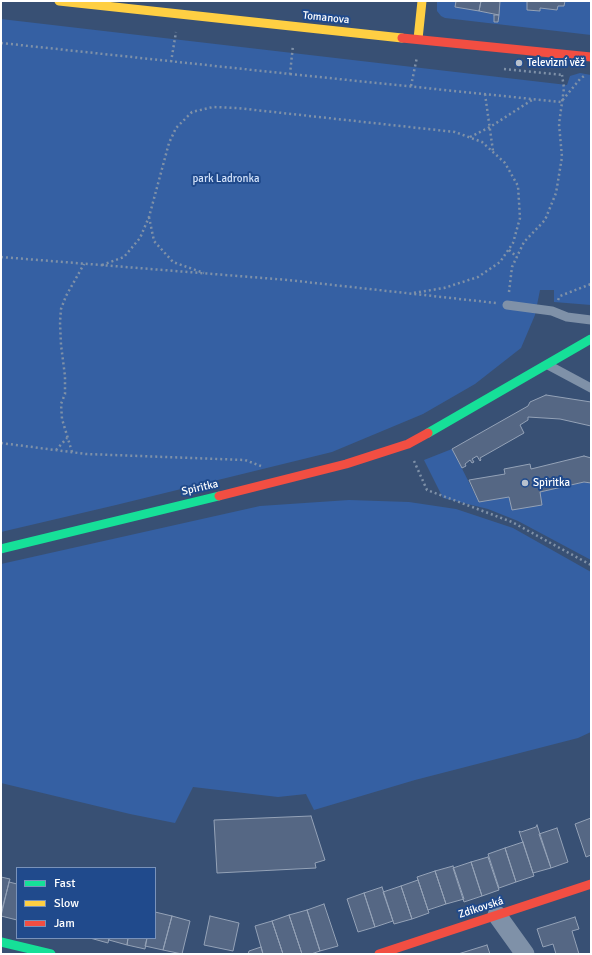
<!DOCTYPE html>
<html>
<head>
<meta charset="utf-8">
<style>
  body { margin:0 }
  #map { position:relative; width:592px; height:955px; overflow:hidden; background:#385074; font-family:Signika,sans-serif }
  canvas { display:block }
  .frame { position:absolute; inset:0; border:2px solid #fff; pointer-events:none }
  .legend { position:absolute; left:16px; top:867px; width:140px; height:72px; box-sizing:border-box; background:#204a8c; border:1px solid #7992ba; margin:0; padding:5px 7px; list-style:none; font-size:12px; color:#fff }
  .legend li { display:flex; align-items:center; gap:8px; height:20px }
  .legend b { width:20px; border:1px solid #7992ba }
</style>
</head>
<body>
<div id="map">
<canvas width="592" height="955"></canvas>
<div class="frame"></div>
<ul class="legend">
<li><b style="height:5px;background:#16e098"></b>Fast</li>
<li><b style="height:5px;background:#ffcf43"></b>Slow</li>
<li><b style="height:5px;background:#f24e42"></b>Jam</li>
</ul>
</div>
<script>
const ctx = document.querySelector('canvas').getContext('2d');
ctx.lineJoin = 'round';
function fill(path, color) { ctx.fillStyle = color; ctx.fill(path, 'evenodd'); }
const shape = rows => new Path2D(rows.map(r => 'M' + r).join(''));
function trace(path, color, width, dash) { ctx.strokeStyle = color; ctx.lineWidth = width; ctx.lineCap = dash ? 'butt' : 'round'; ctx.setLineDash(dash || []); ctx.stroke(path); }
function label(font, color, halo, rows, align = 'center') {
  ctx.font = font + ' Signika,sans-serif'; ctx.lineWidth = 4; ctx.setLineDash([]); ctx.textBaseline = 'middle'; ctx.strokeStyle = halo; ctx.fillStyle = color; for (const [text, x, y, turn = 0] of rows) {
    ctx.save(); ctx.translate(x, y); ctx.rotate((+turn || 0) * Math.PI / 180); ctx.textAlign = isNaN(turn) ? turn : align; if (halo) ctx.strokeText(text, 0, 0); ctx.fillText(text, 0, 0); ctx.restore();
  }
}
const green = shape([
  [437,1,456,1,455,7,491,13,491,14,494,15,494,22,497,22,500,1,527,1,527,10,540,11,540,8,557,10,558,6,564,6,565,1,591,1,591,35,445,18,441,16,437,11],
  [1,19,567,85,570,76,580,73,591,75,591,305,554,302,554,290,540,290,535,315,521,348,475,384,423,414,332,452,116,505,1,532],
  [452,449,479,502,509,497,512,510,542,505,540,492,584,482,591,483,591,560,518,521,488,509,443,498,424,460],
  [349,500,409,502,456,509,513,528,591,572,591,732,578,738,415,780,314,810,306,794,278,797,193,787,175,823,130,814,1,783,1,564,260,506]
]);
const building = shape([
  [456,1,481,1,479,11,455,7,456,1],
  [481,1,500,1,499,15,479,11,481,1],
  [527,1,565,1,564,6,558,6,557,10,540,8,540,11,527,10,527,1],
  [494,15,499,15,498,22,494,22,494,15],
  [546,395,591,402,591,426,560,419,528,417,528,420,520,425,524,433,480,458,481,460,480,461,477,456,472,459,474,462,472,463,470,460,465,464,466,466,462,468,452,449,528,406,530,402,546,395],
  [584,456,591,458,591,483,584,482,540,492,542,505,512,510,509,497,479,502,469,480,505,474,504,469,530,464,531,469,584,456],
  [311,816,325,860,315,863,316,868,217,873,214,820,311,816],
  [591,818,591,855,586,857,575,824,591,818],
  [537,825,551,868,533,873,519,831,521,832,536,827,537,825],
  [557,828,568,862,551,868,539,834,557,828],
  [523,842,534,876,516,882,505,848,523,842],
  [505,848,516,882,499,888,488,854,505,848],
  [488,857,499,890,482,896,471,862,488,857],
  [471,862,482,896,464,902,453,868,471,862],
  [453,866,464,899,446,904,435,871,453,866],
  [435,871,446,904,428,910,417,877,435,871],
  [1,877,10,879,1,913,1,877],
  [418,880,429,913,412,919,401,886,418,880],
  [9,882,17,884,17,920,1,916,9,882],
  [401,886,412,919,394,924,383,892,401,886],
  [382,887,393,921,375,927,364,893,382,887],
  [364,893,375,927,358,932,347,899,364,893],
  [324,904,338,946,320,951,307,910,324,904],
  [307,910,320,951,311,954,302,954,289,915,307,910],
  [155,912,172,916,163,950,145,946,147,938,155,938,155,912],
  [289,915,302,954,283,954,272,921,289,915],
  [172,916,190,921,182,954,163,950,172,916],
  [210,916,239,923,233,951,204,945,210,916],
  [575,917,579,929,572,931,579,954,556,954,553,944,543,947,537,929,575,917],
  [272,921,283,954,263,954,255,926,272,921],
  [90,938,109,938,108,943,90,938],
  [109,938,128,938,127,945,109,940,109,938],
  [128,938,147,938,145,949,127,945,128,938],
  [487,945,490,954,458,954,487,945],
  [261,947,263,954,248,954,249,951,261,947]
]);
const path = shape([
  [1,43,290,74,293,45],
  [171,62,176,32],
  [504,69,563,75],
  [290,74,561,102,580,79,584,76],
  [411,86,417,57],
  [485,94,493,151],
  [470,137,490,127,532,100],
  [149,217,154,241,173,262,204,273],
  [509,250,517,257],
  [1,257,288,280,496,303],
  [102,265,124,257,140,238,149,217,169,143,176,128,192,112,213,107,237,108,455,132,482,142,505,163,518,186,520,218,513,243,500,262,478,277,444,288,413,293],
  [509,292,512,267,524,242,545,220,556,193,562,157,559,124,564,88,562,75],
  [558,300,560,296,591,284],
  [1,443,86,454,245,460,261,466],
  [56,450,67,438],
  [72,452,62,419,61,404,65,394,65,376,61,345,60,322,61,309,66,296,84,264],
  [414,461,427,490,512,522,591,565]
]);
const lane = shape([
  [507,305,552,311,567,317,591,320],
  [548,365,591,388]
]);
const street = shape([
  [497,915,525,954]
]);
const fast = shape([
  [428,433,591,339],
  [1,549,219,496],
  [1,942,51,954]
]);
const slow = shape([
  [59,1,402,38],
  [418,39,422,1]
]);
const jam = shape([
  [402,38,591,57],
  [219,496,346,464,408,444,428,433],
  [379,954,591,884]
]);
const markers = [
  [519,63,4,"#b9c2ce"],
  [525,483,4,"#b9c2ce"]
];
const streetNames = [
  ["Tomanova",326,18,6],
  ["Spiritka",200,488,-13],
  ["Zdíkovská",481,908,-18]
];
const poiNames = [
  ["Televizní věž",527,63],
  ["Spiritka",533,483]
];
const parkNames = [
  ["park Ladronka",226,179]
];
fill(green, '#3560a3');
fill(building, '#556784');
trace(building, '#94a2b7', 1);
trace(path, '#7f91a8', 2.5, [2, 3]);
trace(lane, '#7f91a8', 9);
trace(street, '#7f91a8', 19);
trace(fast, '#16e098', 9);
trace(slow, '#ffcf43', 9);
trace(jam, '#f24e42', 9);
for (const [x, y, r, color] of markers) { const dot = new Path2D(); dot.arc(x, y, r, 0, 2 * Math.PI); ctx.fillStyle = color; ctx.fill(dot); trace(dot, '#204a8c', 1.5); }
label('11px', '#fff', '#204a8c', streetNames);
label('11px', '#fff', '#204a8c', poiNames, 'left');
label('11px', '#d3e2f9', '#204a8c', parkNames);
</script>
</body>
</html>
